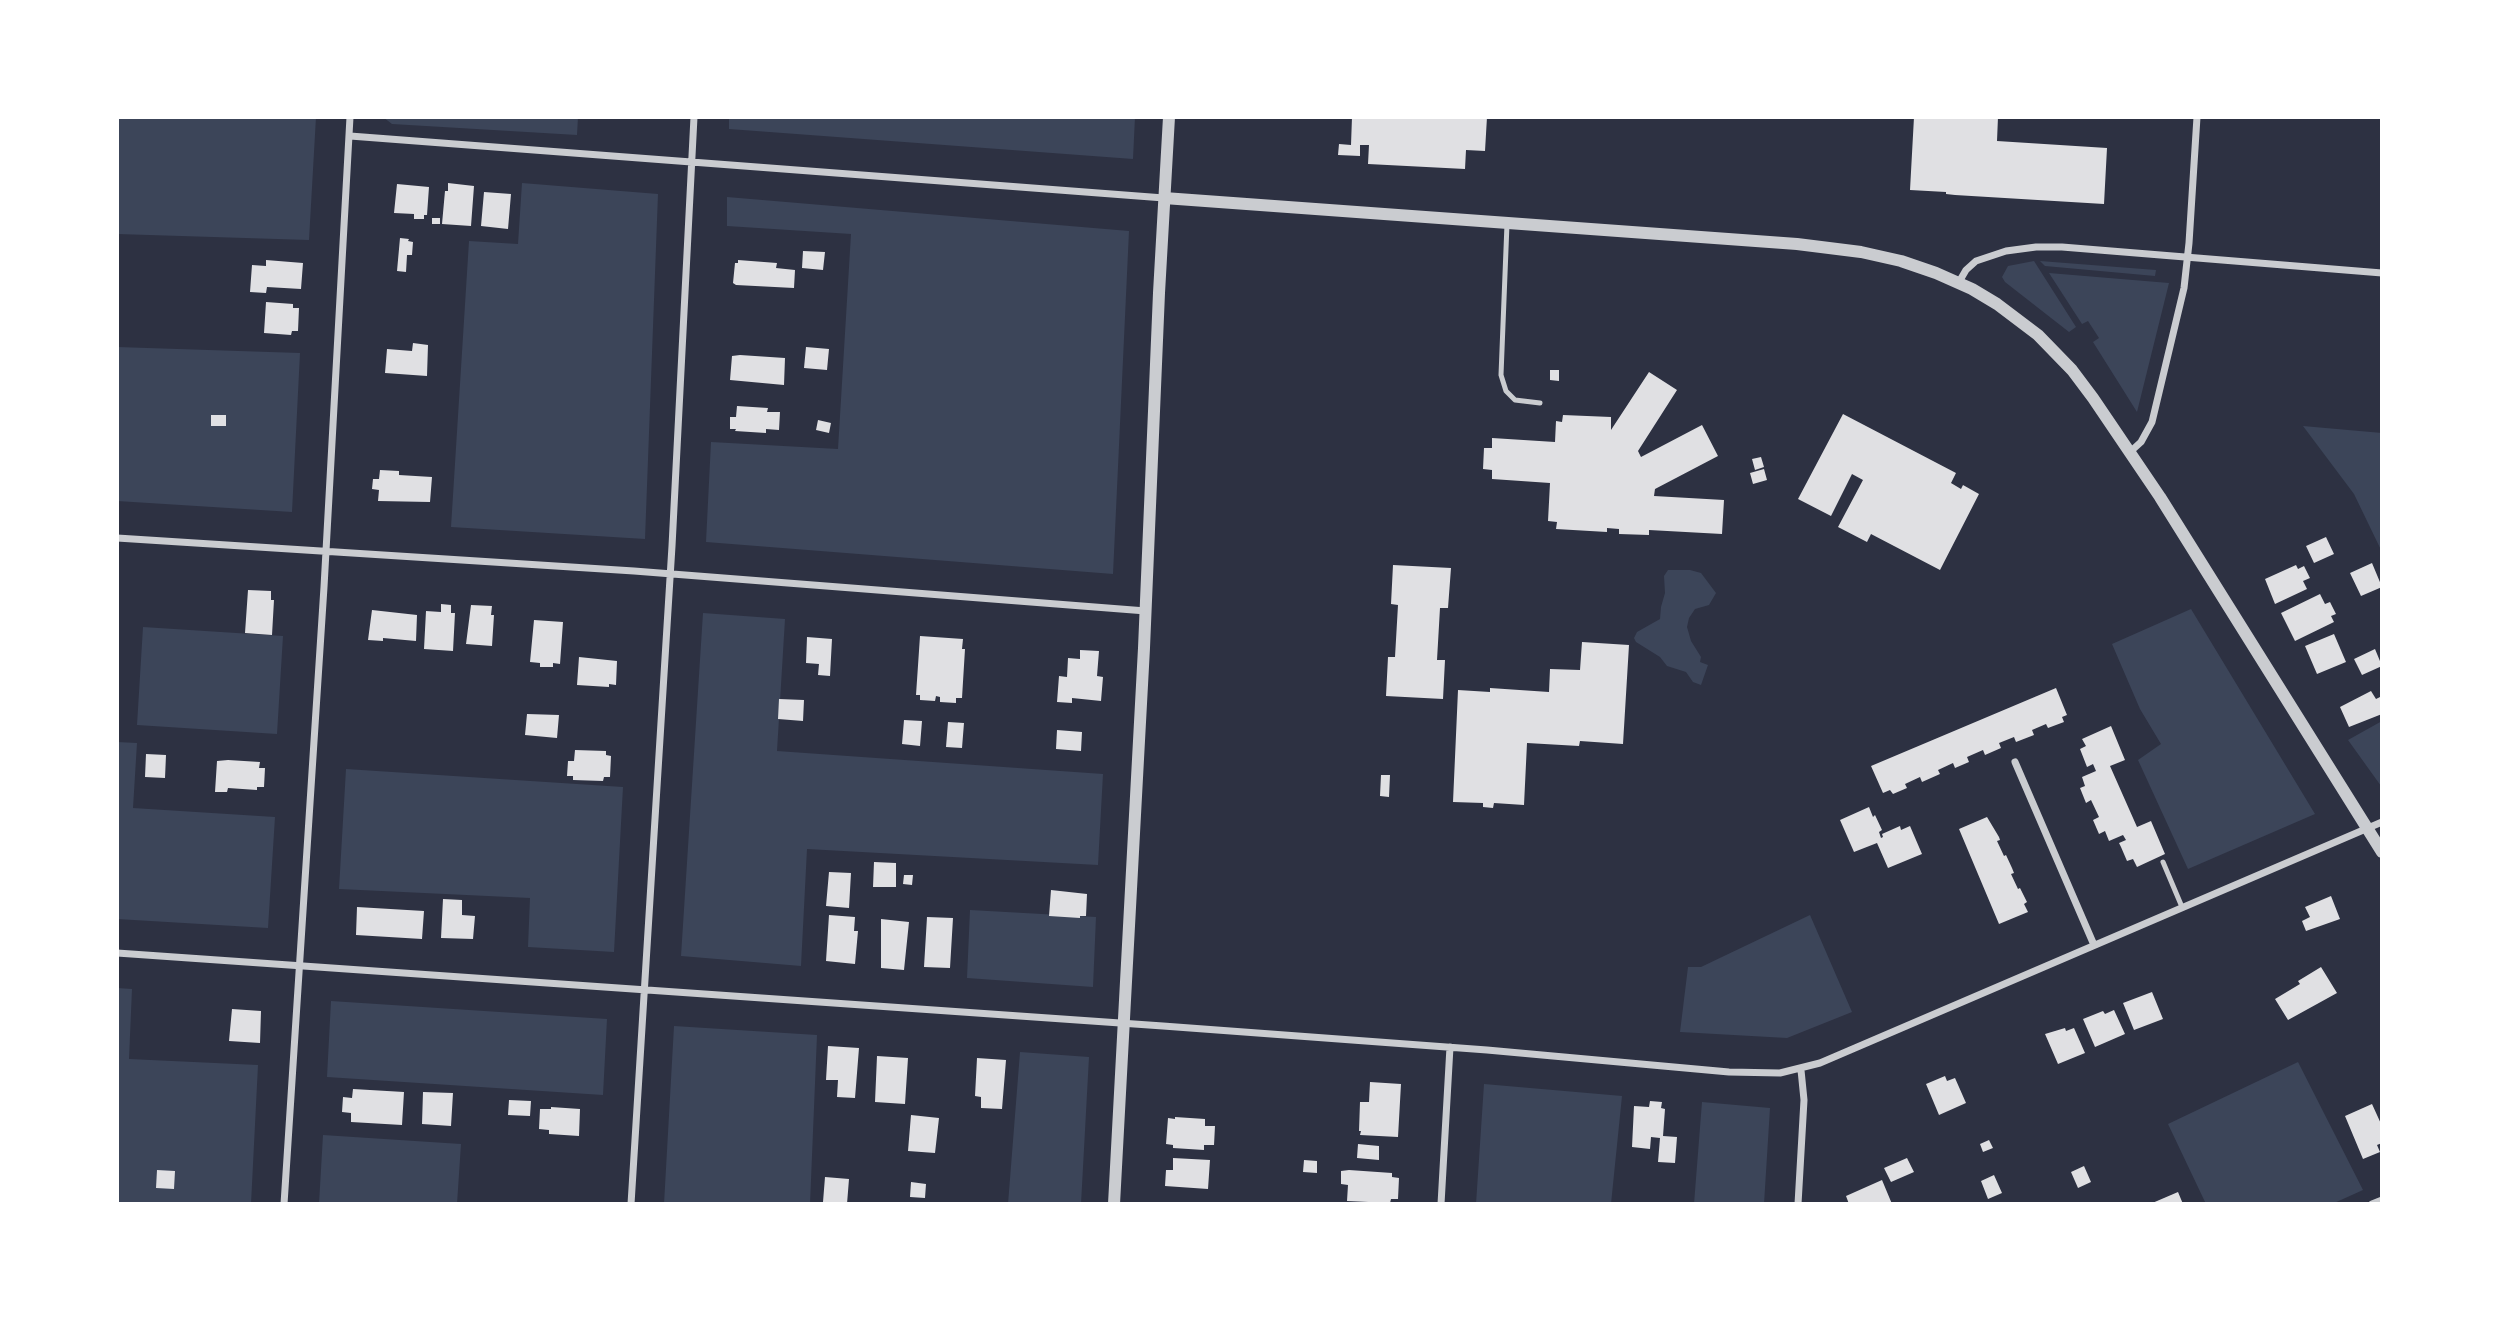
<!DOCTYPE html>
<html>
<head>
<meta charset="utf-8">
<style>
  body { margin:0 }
  #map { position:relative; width:2499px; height:1321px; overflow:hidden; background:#2d3142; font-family:Ubuntu,sans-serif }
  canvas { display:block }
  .frame { position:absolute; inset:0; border:119px solid #fff; pointer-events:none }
</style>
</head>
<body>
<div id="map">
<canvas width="2499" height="1321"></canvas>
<div class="frame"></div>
</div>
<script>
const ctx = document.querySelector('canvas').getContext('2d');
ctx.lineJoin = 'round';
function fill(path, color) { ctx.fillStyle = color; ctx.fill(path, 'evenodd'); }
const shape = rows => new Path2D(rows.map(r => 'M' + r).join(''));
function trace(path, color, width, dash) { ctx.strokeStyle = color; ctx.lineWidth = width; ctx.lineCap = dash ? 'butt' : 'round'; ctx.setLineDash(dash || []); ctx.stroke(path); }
const green = shape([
  [117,117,316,117,309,240,117,234],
  [383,117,578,117,577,135,392,124],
  [729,117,1135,117,1133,159,729,129],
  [522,183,658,194,645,539,451,527,469,241,518,244],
  [727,197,1129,231,1113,574,706,542,711,442,838,449,851,234,727,226],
  [2034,261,2076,327,2069,332,2005,282,2002,277,2008,266],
  [2040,261,2156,270,2155,276,2045,266],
  [2049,273,2169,283,2137,412,2093,342,2099,338,2088,321,2082,324],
  [117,347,300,353,292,512,117,501],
  [2303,426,2382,433,2382,552,2354,494],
  [1668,570,1690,570,1701,573,1716,593,1709,605,1695,609,1689,618,1687,627,1691,641,1701,657,1700,662,1708,665,1701,685,1693,682,1686,672,1667,666,1660,657,1636,642,1634,638,1637,632,1660,619,1661,607,1665,593,1664,576],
  [2191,609,2315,814,2188,869,2138,760,2161,744,2140,709,2112,644],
  [703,613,785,619,777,751,1103,774,1098,865,807,849,801,966,681,956],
  [143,627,283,636,277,734,137,725],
  [2382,721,2382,786,2381,786,2348,740],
  [117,742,137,743,133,808,275,817,268,928,117,919],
  [346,769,623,787,614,952,528,947,530,898,339,889],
  [970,910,1096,917,1093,987,967,978],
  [1810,915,1852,1012,1787,1038,1680,1032,1688,967,1701,967],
  [117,988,132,989,129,1059,258,1065,251,1204,117,1204],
  [331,1001,607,1019,603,1095,327,1077],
  [674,1026,817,1035,810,1204,664,1204],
  [1020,1052,1089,1057,1081,1204,1008,1204],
  [2298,1062,2363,1190,2332,1204,2206,1204,2168,1124],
  [1484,1084,1622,1096,1611,1204,1476,1204],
  [1702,1102,1770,1108,1764,1204,1694,1204],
  [323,1135,461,1144,457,1204,319,1204]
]);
const building = shape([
  [1352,117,1487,117,1485,151,1466,150,1465,169,1368,164,1369,145,1360,145,1360,156,1338,155,1339,144,1351,145],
  [1914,117,1998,117,1997,141,2107,148,2104,204,1955,195,1946,194,1946,192,1910,190],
  [448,183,474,186,471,226,442,224,445,191,448,191],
  [397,184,429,187,427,215,424,215,424,219,414,219,414,214,394,213],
  [484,192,511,194,508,229,481,226],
  [432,218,440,218,440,224,432,224],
  [400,238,409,239,408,241,413,242,412,255,407,255,406,272,397,271],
  [803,251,825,252,823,270,802,268],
  [266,260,303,263,301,289,267,287,266,293,250,292,252,265,266,266],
  [738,260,777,263,776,268,795,270,794,288,736,285,733,283,735,263,738,263],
  [266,302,293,304,293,308,299,308,298,331,292,331,291,335,264,333],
  [413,343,428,345,427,376,385,373,387,349,412,351],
  [806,347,829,349,827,370,804,368],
  [740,355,785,358,784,385,730,380,732,356],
  [1550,370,1559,370,1559,381,1550,380],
  [1649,372,1677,390,1638,451,1641,457,1702,425,1718,456,1655,489,1654,496,1724,500,1722,534,1649,530,1649,535,1619,534,1619,529,1607,528,1607,532,1556,529,1557,522,1548,521,1550,483,1492,479,1492,470,1483,469,1484,448,1492,448,1492,438,1555,442,1556,421,1562,422,1563,415,1611,417,1611,430],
  [737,406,768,408,767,412,780,412,779,430,766,429,766,433,735,431,736,429,730,429,730,417,736,417],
  [1843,414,1956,473,1951,483,1961,489,1963,485,1979,494,1940,570,1871,534,1867,542,1838,527,1863,480,1852,474,1831,516,1798,499],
  [211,415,226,415,226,426,211,426],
  [818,420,831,423,829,433,816,430],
  [1761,457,1764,467,1755,470,1752,459],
  [1764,469,1767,480,1753,484,1750,473],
  [380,470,399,471,399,475,432,477,430,502,378,501,379,490,372,489,373,479,379,479],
  [2326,537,2334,554,2314,563,2306,546],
  [2372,563,2382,587,2361,596,2350,573],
  [1393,565,1451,568,1448,608,1440,608,1437,660,1445,660,1443,699,1386,696,1388,657,1395,657,1398,605,1391,604],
  [2296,565,2298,569,2304,566,2310,578,2303,581,2307,589,2275,604,2265,579],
  [248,590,271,591,271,600,274,600,272,635,245,633],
  [2320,594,2325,604,2330,602,2336,614,2331,616,2334,622,2295,641,2281,613],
  [441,604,451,605,451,613,455,613,453,651,424,649,426,611,441,612],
  [471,605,492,606,491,615,494,615,492,646,466,644],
  [372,610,417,615,416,641,383,638,383,641,368,640],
  [534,620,563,622,560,664,553,663,553,667,540,667,540,663,530,662],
  [2334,634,2346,662,2317,674,2305,646],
  [920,636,963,639,962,649,965,649,962,698,956,698,956,703,940,702,940,697,936,696,935,701,920,700,920,695,916,695],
  [807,637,832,639,830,676,818,675,819,664,806,663],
  [1582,642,1629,645,1623,744,1580,741,1579,746,1527,743,1524,805,1494,803,1493,808,1483,807,1483,803,1453,802,1458,690,1490,692,1490,688,1549,692,1550,669,1580,670],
  [2375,649,2382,666,2362,675,2354,659],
  [1080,650,1099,651,1097,676,1103,677,1101,701,1072,698,1072,703,1057,702,1059,676,1067,677,1068,658,1080,659],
  [579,657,617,661,616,685,609,684,609,687,577,685],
  [2056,688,2067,715,2062,717,2064,722,2048,728,2046,724,2032,730,2034,735,2016,742,2014,737,1999,743,2001,748,1985,755,1983,750,1967,757,1969,762,1955,768,1953,763,1938,770,1940,774,1922,782,1920,777,1905,784,1907,788,1893,794,1890,790,1883,793,1871,766],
  [2371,691,2376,699,2382,696,2382,714,2349,727,2340,707],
  [779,699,804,700,803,721,778,719],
  [527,714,559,715,557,738,525,735],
  [904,720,922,721,920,746,902,744],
  [948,722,964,723,962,748,946,747],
  [2111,726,2125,760,2110,766,2137,827,2151,821,2165,854,2137,867,2133,859,2127,861,2121,847,2119,843,2126,840,2123,835,2109,841,2105,831,2099,834,2093,820,2099,817,2091,800,2086,803,2080,788,2085,786,2082,777,2096,771,2093,764,2087,767,2080,749,2086,746,2082,739],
  [1057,730,1082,732,1081,751,1056,749],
  [575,750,606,751,606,755,611,756,610,777,604,777,603,781,573,780,573,776,567,776,568,761,574,761],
  [146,754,166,755,165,778,145,777],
  [228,760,260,762,259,768,265,768,264,787,257,787,257,790,228,788,227,792,215,792,217,761],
  [1381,775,1390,775,1389,797,1380,796],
  [1869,807,1873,817,1875,815,1882,830,1879,832,1881,838,1883,837,1882,834,1900,826,1901,830,1910,826,1922,854,1888,868,1877,843,1854,852,1840,820],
  [1987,817,1999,837,2000,840,1997,841,2004,856,2006,855,2012,868,2014,873,2011,874,2018,889,2020,888,2027,902,2024,904,2028,912,1999,924,1959,829],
  [874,862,896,863,896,887,873,887],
  [829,872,851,873,849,908,826,906],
  [904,875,913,875,912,885,903,884],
  [1051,890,1087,894,1086,916,1080,916,1080,918,1049,916],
  [2331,896,2340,919,2306,931,2302,921,2310,917,2305,907],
  [443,899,462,900,462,915,475,916,473,939,441,938],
  [357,907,424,911,422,939,356,935],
  [829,915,855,917,854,931,858,931,855,964,826,961],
  [927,917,953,918,950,968,924,967],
  [881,919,909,922,904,970,881,968],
  [2321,967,2337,993,2288,1020,2275,999,2300,984,2298,981],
  [2152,992,2163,1019,2134,1030,2123,1003],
  [232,1009,261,1011,260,1043,229,1041],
  [2114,1010,2125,1034,2095,1047,2083,1019,2103,1011,2105,1014],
  [2065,1028,2066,1031,2074,1028,2085,1053,2058,1064,2045,1034],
  [828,1046,859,1048,855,1098,837,1097,838,1080,826,1080],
  [877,1056,908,1058,905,1104,875,1102],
  [977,1058,1006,1060,1002,1109,981,1108,981,1097,975,1096],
  [1945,1076,1947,1081,1955,1078,1966,1103,1939,1115,1926,1084],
  [1370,1082,1401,1084,1398,1137,1360,1135,1361,1131,1359,1131,1360,1102,1369,1102],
  [353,1089,404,1092,402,1125,351,1122,351,1113,342,1112,343,1097,352,1098],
  [423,1092,453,1093,451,1126,422,1124],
  [509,1100,531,1101,530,1116,508,1115],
  [1650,1101,1662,1102,1661,1108,1665,1109,1663,1136,1677,1137,1675,1163,1658,1162,1660,1138,1651,1137,1650,1149,1632,1147,1634,1106,1649,1107],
  [2372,1104,2382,1126,2382,1143,2377,1145,2380,1152,2363,1159,2345,1116],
  [551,1107,580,1109,579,1136,549,1134,549,1130,539,1129,540,1109,551,1109],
  [911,1115,939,1118,935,1153,908,1151],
  [1175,1117,1205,1119,1205,1126,1215,1126,1214,1145,1204,1145,1204,1150,1173,1148,1173,1145,1166,1144,1168,1118,1175,1119],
  [1989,1140,1993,1148,1983,1152,1980,1144],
  [1358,1144,1379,1146,1379,1160,1357,1158],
  [1173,1158,1210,1160,1208,1189,1165,1186,1166,1170,1173,1170],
  [1907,1158,1914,1172,1891,1182,1884,1168],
  [1304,1160,1317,1161,1317,1173,1303,1172],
  [2084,1166,2091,1182,2078,1188,2071,1172],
  [157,1170,175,1171,174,1189,156,1188],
  [1349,1170,1392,1173,1392,1177,1399,1178,1398,1199,1391,1199,1390,1203,1347,1201,1348,1185,1341,1184,1341,1171],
  [1994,1175,2002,1193,1988,1199,1981,1181],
  [825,1177,849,1179,847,1204,823,1202],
  [1882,1180,1892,1204,1849,1204,1846,1196],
  [911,1182,926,1184,925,1198,910,1197],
  [2178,1192,2183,1204,2150,1204]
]);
const service = shape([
  [1507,224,1501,375,1506,391,1515,400,1540,403],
  [2163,862,2182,907]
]);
const minor = shape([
  [350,136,1164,198],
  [1959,282,1966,270,1976,261,2006,251,2036,247,2062,247,2382,273],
  [2130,452,2141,442,2152,422,2184,288,2189,243,2197,117],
  [117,538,634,571,1146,611],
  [2015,762,2094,945],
  [117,953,1163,1026,1487,1050,1729,1072,1780,1073,1820,1063,2382,822],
  [284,1204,324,587,350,117],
  [631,1204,672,546,694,117],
  [1441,1204,1450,1047],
  [1798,1204,1804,1100,1801,1070],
  [2372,1204,2382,1200]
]);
const tertiary = shape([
  [1164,198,1797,244,1861,252,1901,261,1936,273,1972,289,1997,304,2038,335,2072,370,2093,398,2160,497,2382,852],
  [1114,1204,1144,648,1159,293,1169,117]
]);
fill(green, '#3c4559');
fill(building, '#e0e0e3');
trace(service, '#caccd0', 5);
trace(minor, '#caccd0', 7);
trace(tertiary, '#caccd0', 12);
</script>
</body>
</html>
